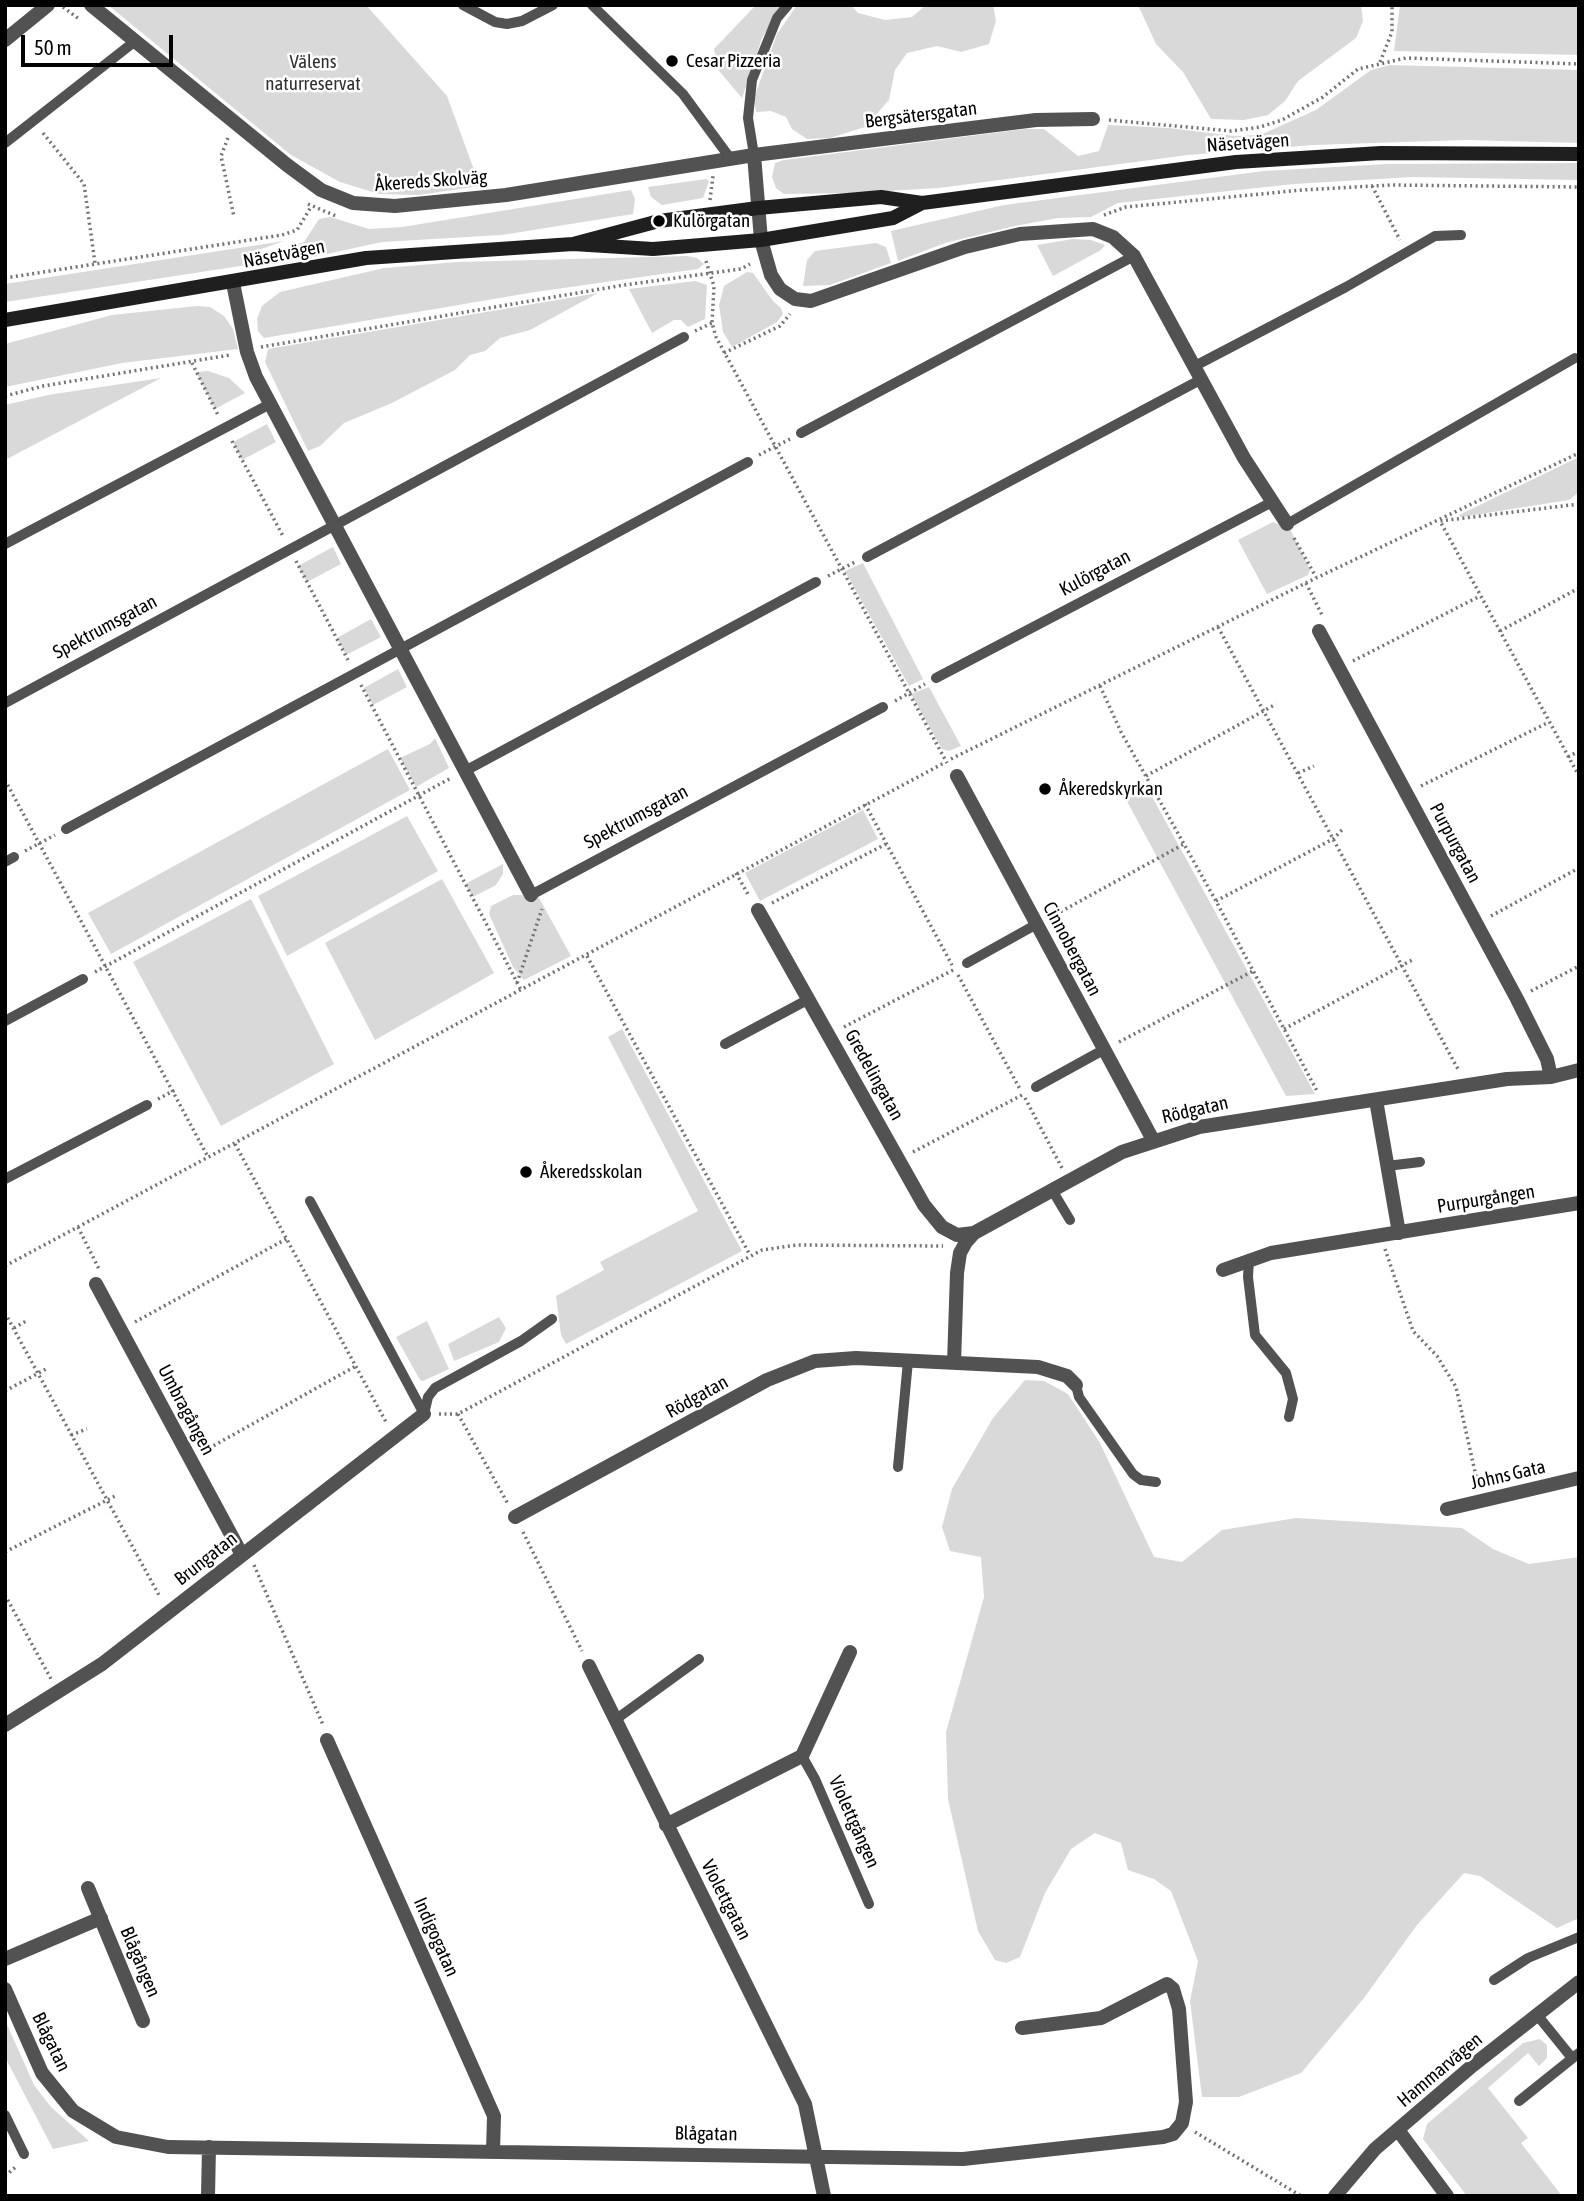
<!DOCTYPE html>
<html>
<head>
<meta charset="utf-8">
<style>
  body { margin:0 }
  #map { position:relative; width:1584px; height:2201px; overflow:hidden; background:#fff; font-family:"Asap Condensed",sans-serif }
  canvas { display:block }
  .frame { position:absolute; inset:0; border:7px solid #000; pointer-events:none }
  .scale { position:absolute; left:21px; top:35px; width:152px; height:32px; box-sizing:border-box; border:4px solid #000; border-top:0; padding-left:9px; font-size:21px; line-height:24px; white-space:nowrap; color:#000; -webkit-text-stroke:5px #fff; paint-order:stroke }
</style>
</head>
<body>
<div id="map">
<canvas width="1584" height="2201"></canvas>
<div class="frame"></div>
<div class="scale">50 m</div>
</div>
<script>
const ctx = document.querySelector('canvas').getContext('2d');
ctx.lineJoin = 'round';
function fill(path, color) { ctx.fillStyle = color; ctx.fill(path, 'evenodd'); }
const shape = rows => new Path2D(rows.map(r => 'M' + r).join(''));
function trace(path, color, width, dash) { ctx.strokeStyle = color; ctx.lineWidth = width; ctx.lineCap = dash ? 'butt' : 'round'; ctx.setLineDash(dash || []); ctx.stroke(path); }
function label(font, color, halo, rows, align = 'center') {
  ctx.font = font + ' "Asap Condensed",sans-serif'; ctx.lineWidth = 5; ctx.setLineDash([]); ctx.textBaseline = 'middle'; ctx.strokeStyle = halo; ctx.fillStyle = color; for (const [text, x, y, turn = 0] of rows) {
    ctx.save(); ctx.translate(x, y); ctx.rotate((+turn || 0) * Math.PI / 180); ctx.textAlign = isNaN(turn) ? turn : align; if (halo) ctx.strokeText(text, 0, 0); ctx.fillText(text, 0, 0); ctx.restore();
  }
}
const green = shape([
  [108,5,366,5,447,96,480,186,419,195,379,194,340,182,291,155],
  [756,5,782,5,762,38,742,98,719,71,714,49],
  [797,5,851,5,858,13,885,20,912,17,926,5,993,5,996,21,989,44,961,52,937,46,907,53,895,70,889,100,865,127,830,138,807,139,792,129,786,117,771,111,756,112,754,98,777,34],
  [1138,5,1361,5,1363,21,1356,38,1298,81,1285,101,1268,115,1244,120,1211,119,1183,72,1156,44],
  [1400,5,1579,5,1579,55,1394,51],
  [1390,65,1579,70,1579,143,1466,140,1314,145,1188,155,939,188,854,193,784,194,776,188,772,177,775,163,784,160,1025,129,1044,129,1078,156,1099,151,1108,125,1169,128,1235,136,1260,135,1316,110,1371,70],
  [1579,163,1579,180,1412,177,1294,184,1118,203,1091,217,1058,218,1015,226,945,243,898,261,891,231,1004,205,1264,171,1387,164],
  [706,179,709,181,703,198,662,205,651,197,648,187],
  [631,190,635,199,633,214,502,235,382,242,304,259,261,263,260,258,304,242,319,219,330,217,369,229,402,227],
  [1073,239,1091,240,1105,245,1101,250,1053,276,1037,245],
  [284,241,247,254,247,265,5,302,5,284],
  [876,243,886,247,891,263,830,285,803,286,807,260,815,251],
  [687,256,697,258,704,264,698,269,535,292,264,338,258,331,257,319,262,306,280,292,384,268,458,262],
  [747,272,753,273,773,301,781,308,783,314,777,322,732,347,723,332,719,305,724,286],
  [695,281,707,285,705,319,688,327,681,320,674,320,652,333,629,289],
  [598,293,530,330,500,338,485,351,470,355,455,370,392,403,344,423,320,446,308,451,265,362,268,349],
  [197,306,210,307,224,316,233,329,238,349,122,363,5,387,5,344,112,315],
  [208,371,229,378,245,393,215,409,196,372],
  [161,378,5,460,5,405,48,395],
  [267,424,276,442,242,460,233,442],
  [1579,457,1579,492,1569,500,1461,517,1459,515],
  [1273,522,1290,529,1310,570,1308,575,1267,594,1238,540],
  [333,547,341,564,307,582,298,566],
  [863,563,923,679,909,686,845,571],
  [371,619,381,637,346,655,337,638],
  [398,669,407,687,373,705,364,688],
  [929,687,961,746,949,751,942,749,911,694],
  [435,738,449,768,416,787,400,758,430,744],
  [388,749,410,790,111,954,88,913],
  [1144,782,1315,1094,1286,1096,1123,794],
  [863,810,878,839,760,901,745,873],
  [407,816,438,871,287,956,258,896],
  [503,864,503,874,496,885,473,897,465,884],
  [442,879,494,973,375,1040,325,943],
  [513,895,522,895,529,901,538,896,571,956,524,980,513,967,489,914,491,906],
  [251,899,334,1064,221,1126,133,962],
  [622,1029,742,1251,566,1344,561,1335,556,1296,604,1270,600,1262,698,1211,608,1037],
  [499,1317,506,1328,499,1342,454,1361,448,1344],
  [427,1321,449,1369,423,1381,420,1380,396,1337],
  [1025,1380,1044,1381,1068,1394,1100,1443,1154,1557,1182,1562,1222,1530,1296,1518,1462,1528,1493,1549,1529,1564,1579,1557,1579,1918,1557,1928,1480,1876,1464,1873,1417,1925,1364,1998,1301,2073,1239,2097,1202,2097,1190,2001,1198,1961,1171,1891,1154,1879,1128,1870,1121,1843,1095,1833,1071,1849,1045,1893,1020,1957,1006,1963,995,1960,978,1931,948,1799,946,1732,984,1597,981,1557,950,1551,942,1527,952,1489,993,1418],
  [5,2020,34,2085,51,2107,89,2141,53,2149,5,2057],
  [1540,2039,1547,2045,1547,2058,1539,2066,1528,2053,1488,2088,1528,2138,1521,2143,1562,2196,1467,2196,1423,2139,1427,2124,1523,2043]
]);
const path = shape([
  [63,7,79,19],
  [1380,62,1392,32,1392,5],
  [1109,120,1231,131,1260,127,1282,120,1323,97,1358,69,1406,58,1579,64],
  [43,133,84,184,95,263],
  [228,138,221,156,234,217],
  [1372,186,1400,240],
  [710,200,713,176],
  [308,204,336,216],
  [1104,215,1126,207,1302,190,1391,185,1579,187],
  [706,261,714,286,712,323,716,337,947,763],
  [5,278,282,235,297,230,311,207],
  [695,331,712,323],
  [261,347,624,285,741,269,750,264],
  [724,353,780,326,790,314],
  [192,363,218,415],
  [5,396,43,386,230,355],
  [232,441,283,536],
  [759,455,790,439],
  [1579,504,1440,521,1579,776],
  [1294,538,1316,577],
  [296,561,348,660],
  [828,576,855,562],
  [1306,583,1322,615],
  [1218,627,1459,1071],
  [1500,631,1579,588],
  [1353,661,1480,596],
  [361,685,521,990],
  [1100,686,1121,732,1216,901,1317,1091],
  [895,701,925,684],
  [1568,757,1579,751],
  [951,759,1316,578,1579,453],
  [1298,773,1314,766],
  [1146,776,1276,704],
  [5,780,208,1157],
  [1421,786,1549,722],
  [865,804,952,965],
  [25,851,55,835],
  [736,873,749,896],
  [1216,901,1333,839,1344,828],
  [772,903,886,844],
  [1491,916,1579,868],
  [1051,917,1184,844],
  [587,956,750,1255],
  [95,972,451,778],
  [958,975,1021,1091],
  [517,983,542,909],
  [1531,991,1579,966],
  [844,1027,955,969],
  [1284,1029,1412,960],
  [1119,1042,1253,971],
  [1025,1098,1062,1168],
  [158,1099,175,1090],
  [235,1144,386,1422],
  [913,1152,1024,1094],
  [78,1227,99,1269],
  [1385,1249,1413,1331,1437,1356,1456,1387,1478,1485],
  [5,1266,944,763],
  [5,1313,160,1597],
  [135,1322,288,1238],
  [14,1328,28,1320],
  [5,1391,48,1368],
  [439,1414,458,1414,762,1250,797,1245,943,1246],
  [458,1414,508,1504],
  [71,1435,87,1429],
  [204,1451,356,1366],
  [523,1532,582,1651],
  [5,1552,117,1495],
  [254,1565,323,1725],
  [5,1595,51,1679],
  [1195,2132,1301,2196],
  [5,2176,17,2166]
]);
const lane = shape([
  [463,5,495,22,507,24,522,21,553,5],
  [592,5,683,94,730,158],
  [5,143,134,42],
  [754,155,748,118,752,80,777,18,788,5],
  [1193,367,1346,287,1435,236,1461,235],
  [801,433,1134,256],
  [1287,524,1575,358],
  [5,544,270,404],
  [867,557,1200,380],
  [936,678,1272,502],
  [5,703,684,337],
  [465,771,816,582],
  [66,829,748,462],
  [5,862,14,857],
  [531,895,883,707],
  [967,963,1037,924],
  [5,1021,83,979],
  [725,1044,809,999],
  [1036,1087,1105,1049],
  [1387,1166,1420,1162],
  [5,1179,147,1105],
  [1052,1190,1070,1220],
  [310,1201,424,1414],
  [1249,1259,1248,1277,1255,1335,1286,1373,1293,1399,1289,1417],
  [1076,1385,1079,1397,1133,1474,1141,1480,1156,1482],
  [424,1414,428,1397,435,1388,521,1341,552,1319],
  [898,1467,908,1361],
  [615,1720,699,1659],
  [802,1756,815,1779,869,1904],
  [1494,1980,1528,1958,1579,1937],
  [1538,2016,1572,2058],
  [1519,2101,1579,2053],
  [5,2115,24,2154]
]);
const street = shape([
  [91,5,287,165,321,190,353,203,395,206,506,195,754,155],
  [5,40,48,5],
  [1093,119,1036,120,754,155,761,240,771,275,780,289,795,299,811,301,965,247,1020,234,1093,229,1113,237,1134,256,1244,458,1287,524],
  [233,283,247,352,256,377,531,895],
  [1319,631,1517,999,1547,1059,1551,1077],
  [957,776,1153,1140],
  [758,910,924,1205,942,1227,957,1235,974,1233],
  [1376,1100,1399,1233],
  [1223,1270,1271,1253,1579,1203],
  [96,1284,242,1555],
  [954,1363,957,1273,960,1253,966,1242,974,1233,1122,1152,1199,1127,1507,1079,1551,1077,1579,1070],
  [1447,1509,1579,1478],
  [515,1517,767,1380,815,1361,856,1358,1038,1367,1067,1376,1076,1385],
  [589,1666,805,2104,824,2196],
  [5,1725,102,1664,424,1414],
  [327,1740,494,2116,493,2152],
  [666,1825,802,1756,850,1652],
  [88,1888,143,2021],
  [5,1959,101,1918],
  [5,1989,42,2073,73,2111,116,2137,168,2147,963,2159,1163,2137,1173,2134,1182,2123,1186,2102,1179,2009,1173,1989,1167,1984,1101,2018,1022,2028],
  [1398,2130,1447,2196],
  [208,2196,209,2147],
  [1335,2196,1375,2149,1472,2066,1579,1982]
]);
const secondary = shape([
  [573,244,659,221,758,208,881,197,922,203,1236,162,1381,153,1579,154],
  [5,320,366,258,573,244,653,249,761,240,893,218,922,203]
]);
const markers = [
  [672,61,7,"#000"],
  [659,221,7,"#000"],
  [1045,789,7,"#000"],
  [526,1172,7,"#000"]
];
const poiNames = [
  ["Cesar Pizzeria",686,61],
  ["Kulörgatan",673,221],
  ["Åkeredskyrkan",1059,789],
  ["Åkeredsskolan",540,1172]
];
const parkNames = [
  ["Välens",313,62],
  ["naturreservat",313,84]
];
const streetNames = [
  ["Bergsätersgatan",921,115,-7],
  ["Näsetvägen",1248,143,-4],
  ["Åkereds Skolväg",431,181,-4],
  ["Näsetvägen",284,254,-11],
  ["Kulörgatan",1095,573,-28],
  ["Spektrumsgatan",105,627,-28],
  ["Spektrumsgatan",636,817,-28],
  ["Purpurgatan",1455,843,62],
  ["Cinnobergatan",1072,949,62],
  ["Gredelingatan",874,1075,61],
  ["Rödgatan",1195,1110,-13],
  ["Purpurgången",1486,1199,-9],
  ["Rödgatan",697,1397,-29],
  ["Umbragången",186,1410,62],
  ["Johns Gata",1508,1475,-13],
  ["Brungatan",206,1559,-38],
  ["Violettgången",854,1822,66],
  ["Violettgatan",726,1900,63],
  ["Indigogatan",436,1937,66],
  ["Blågången",140,1962,67],
  ["Blågatan",51,2042,64],
  ["Hammarvägen",1440,2070,-40],
  ["Blågatan",706,2134,1]
];
fill(green, '#d9d9d9');
trace(path, '#747474', 3.5, [2, 3.5]);
trace(lane, '#525252', 10);
trace(street, '#525252', 14);
trace(secondary, '#1f1f1f', 14);
for (const [x, y, r, color] of markers) { const dot = new Path2D(); dot.arc(x, y, r, 0, 2 * Math.PI); ctx.fillStyle = color; ctx.fill(dot); trace(dot, '#fff', 2.5); }
label('19px', '#000', '#fff', poiNames, 'left');
label('19px', '#303030', '#fff', parkNames);
label('19px', '#000', '#fff', streetNames);
</script>
</body>
</html>
